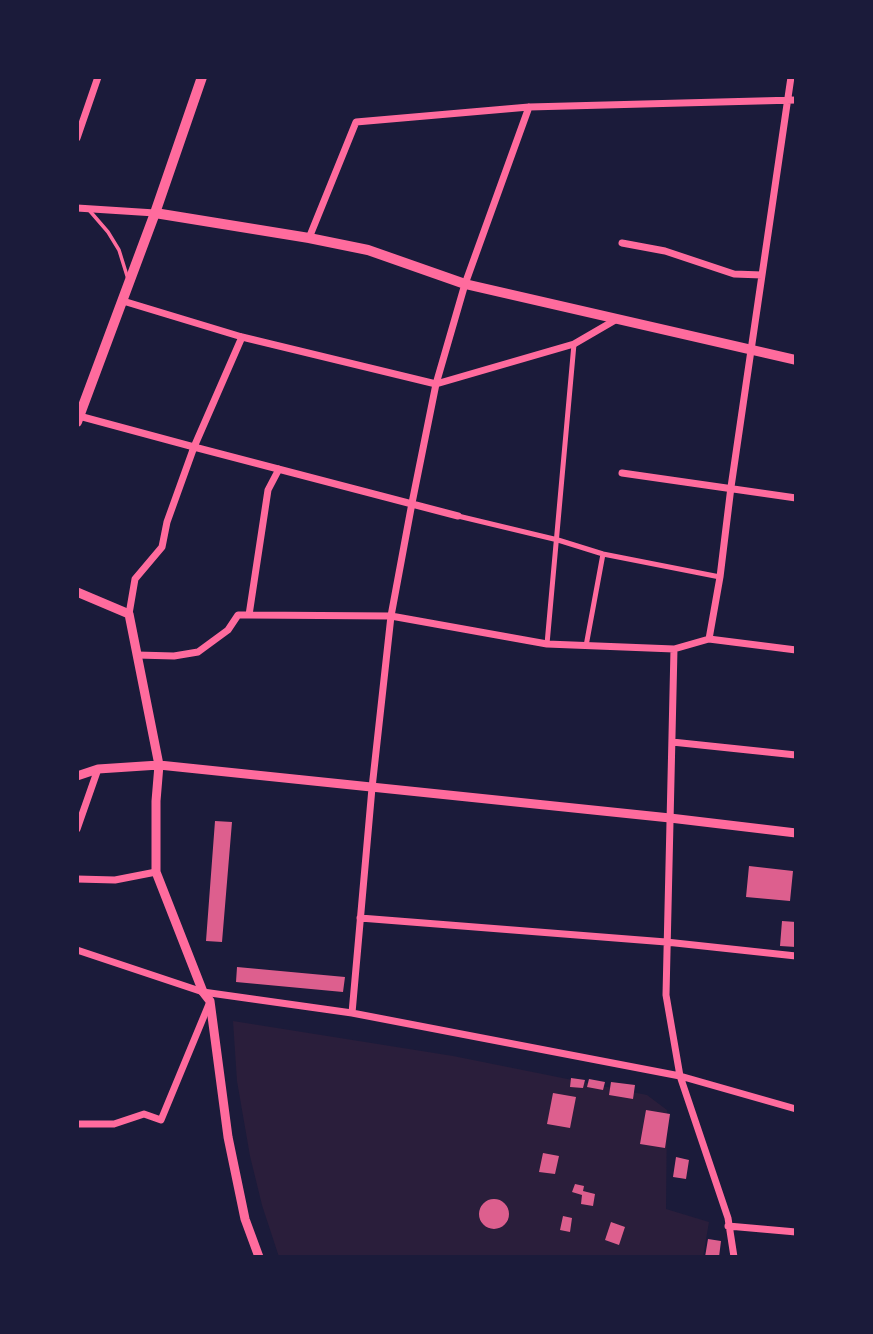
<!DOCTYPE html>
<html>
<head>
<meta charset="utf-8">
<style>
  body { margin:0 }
  #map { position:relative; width:873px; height:1334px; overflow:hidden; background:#1b1b3a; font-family:Literata,serif }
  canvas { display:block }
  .frame { position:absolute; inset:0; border:79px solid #1b1b3a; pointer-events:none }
</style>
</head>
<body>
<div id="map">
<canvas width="873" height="1334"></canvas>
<div class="frame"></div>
</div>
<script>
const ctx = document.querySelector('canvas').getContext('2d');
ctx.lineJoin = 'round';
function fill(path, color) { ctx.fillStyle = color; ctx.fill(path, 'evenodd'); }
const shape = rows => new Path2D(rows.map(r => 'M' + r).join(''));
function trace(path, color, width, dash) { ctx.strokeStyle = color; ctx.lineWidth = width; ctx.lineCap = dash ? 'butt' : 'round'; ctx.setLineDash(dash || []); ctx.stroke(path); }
const green = shape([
  [233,1021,453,1056,647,1095,667,1110,666,1209,709,1222,703,1257,279,1257,262,1205,250,1156,237,1081]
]);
const building = shape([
  [215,821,232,822,222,942,206,941],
  [749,866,793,871,790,901,746,897],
  [782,921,796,922,796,947,780,946],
  [237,967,345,977,343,992,236,982],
  [571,1078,585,1080,583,1088,570,1087],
  [589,1079,605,1082,603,1090,587,1087],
  [611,1082,635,1085,633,1099,609,1095],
  [553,1093,576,1097,570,1128,547,1124],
  [646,1110,670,1114,665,1148,640,1144],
  [543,1153,559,1156,555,1174,539,1172],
  [676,1157,689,1160,686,1179,673,1177],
  [575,1184,584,1186,583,1191,595,1194,593,1206,581,1204,582,1195,572,1192],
  '479 1214a15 15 0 1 1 30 0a15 15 0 1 1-30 0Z',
  [563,1216,572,1218,570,1232,560,1230],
  [611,1222,625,1227,619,1245,605,1240],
  [708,1239,721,1241,719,1257,705,1257]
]);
const service = shape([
  [89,210,108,232,119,250,128,279]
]);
const pedestrian = shape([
  [458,516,558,540,603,554,720,577],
  [547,644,574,344],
  [586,646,603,554]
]);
const minor = shape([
  [77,138,98,77],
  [77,208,155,213],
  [309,238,356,122,529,107,796,100],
  [622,243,665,251,734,274,762,275],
  [123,301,242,337,436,384,574,344,617,319],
  [78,413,79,416,194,447,458,516],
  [622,473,796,498],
  [129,614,135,579,162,547,167,522,194,447,242,337],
  [249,615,268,490,279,469],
  [709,639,720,577,731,487,791,77],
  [674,649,666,995,680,1076,728,1218,734,1257],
  [137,655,174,656,198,652,228,630,238,615,249,615,391,616,547,644,674,649,709,639,796,650],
  [672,742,796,755],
  [77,829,98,769],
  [77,879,115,880,156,872],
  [360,918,666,942,796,956],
  [77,950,203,992,352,1013,680,1076,796,1109],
  [352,1013,372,788,391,616,412,503,436,384,465,284,529,107],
  [77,1124,114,1124,144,1114,161,1120,209,1004],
  [728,1226,796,1232]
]);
const tertiary = shape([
  [77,592,129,614,159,765,156,801,156,872,203,992,210,1001,228,1137,245,1219,259,1257],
  [77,776,98,769,159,765,670,818,796,833]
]);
const secondary = shape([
  [155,213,309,238,368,250,465,284,796,360],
  [77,422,155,213,202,77]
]);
fill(green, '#2a1e3b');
fill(building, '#dd5f8e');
trace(service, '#ff6b9d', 3.5);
trace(pedestrian, '#ff6b9d', 5);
trace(minor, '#ff6b9d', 7);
trace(tertiary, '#ff6b9d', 9);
trace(secondary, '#ff6b9d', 10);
</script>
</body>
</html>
